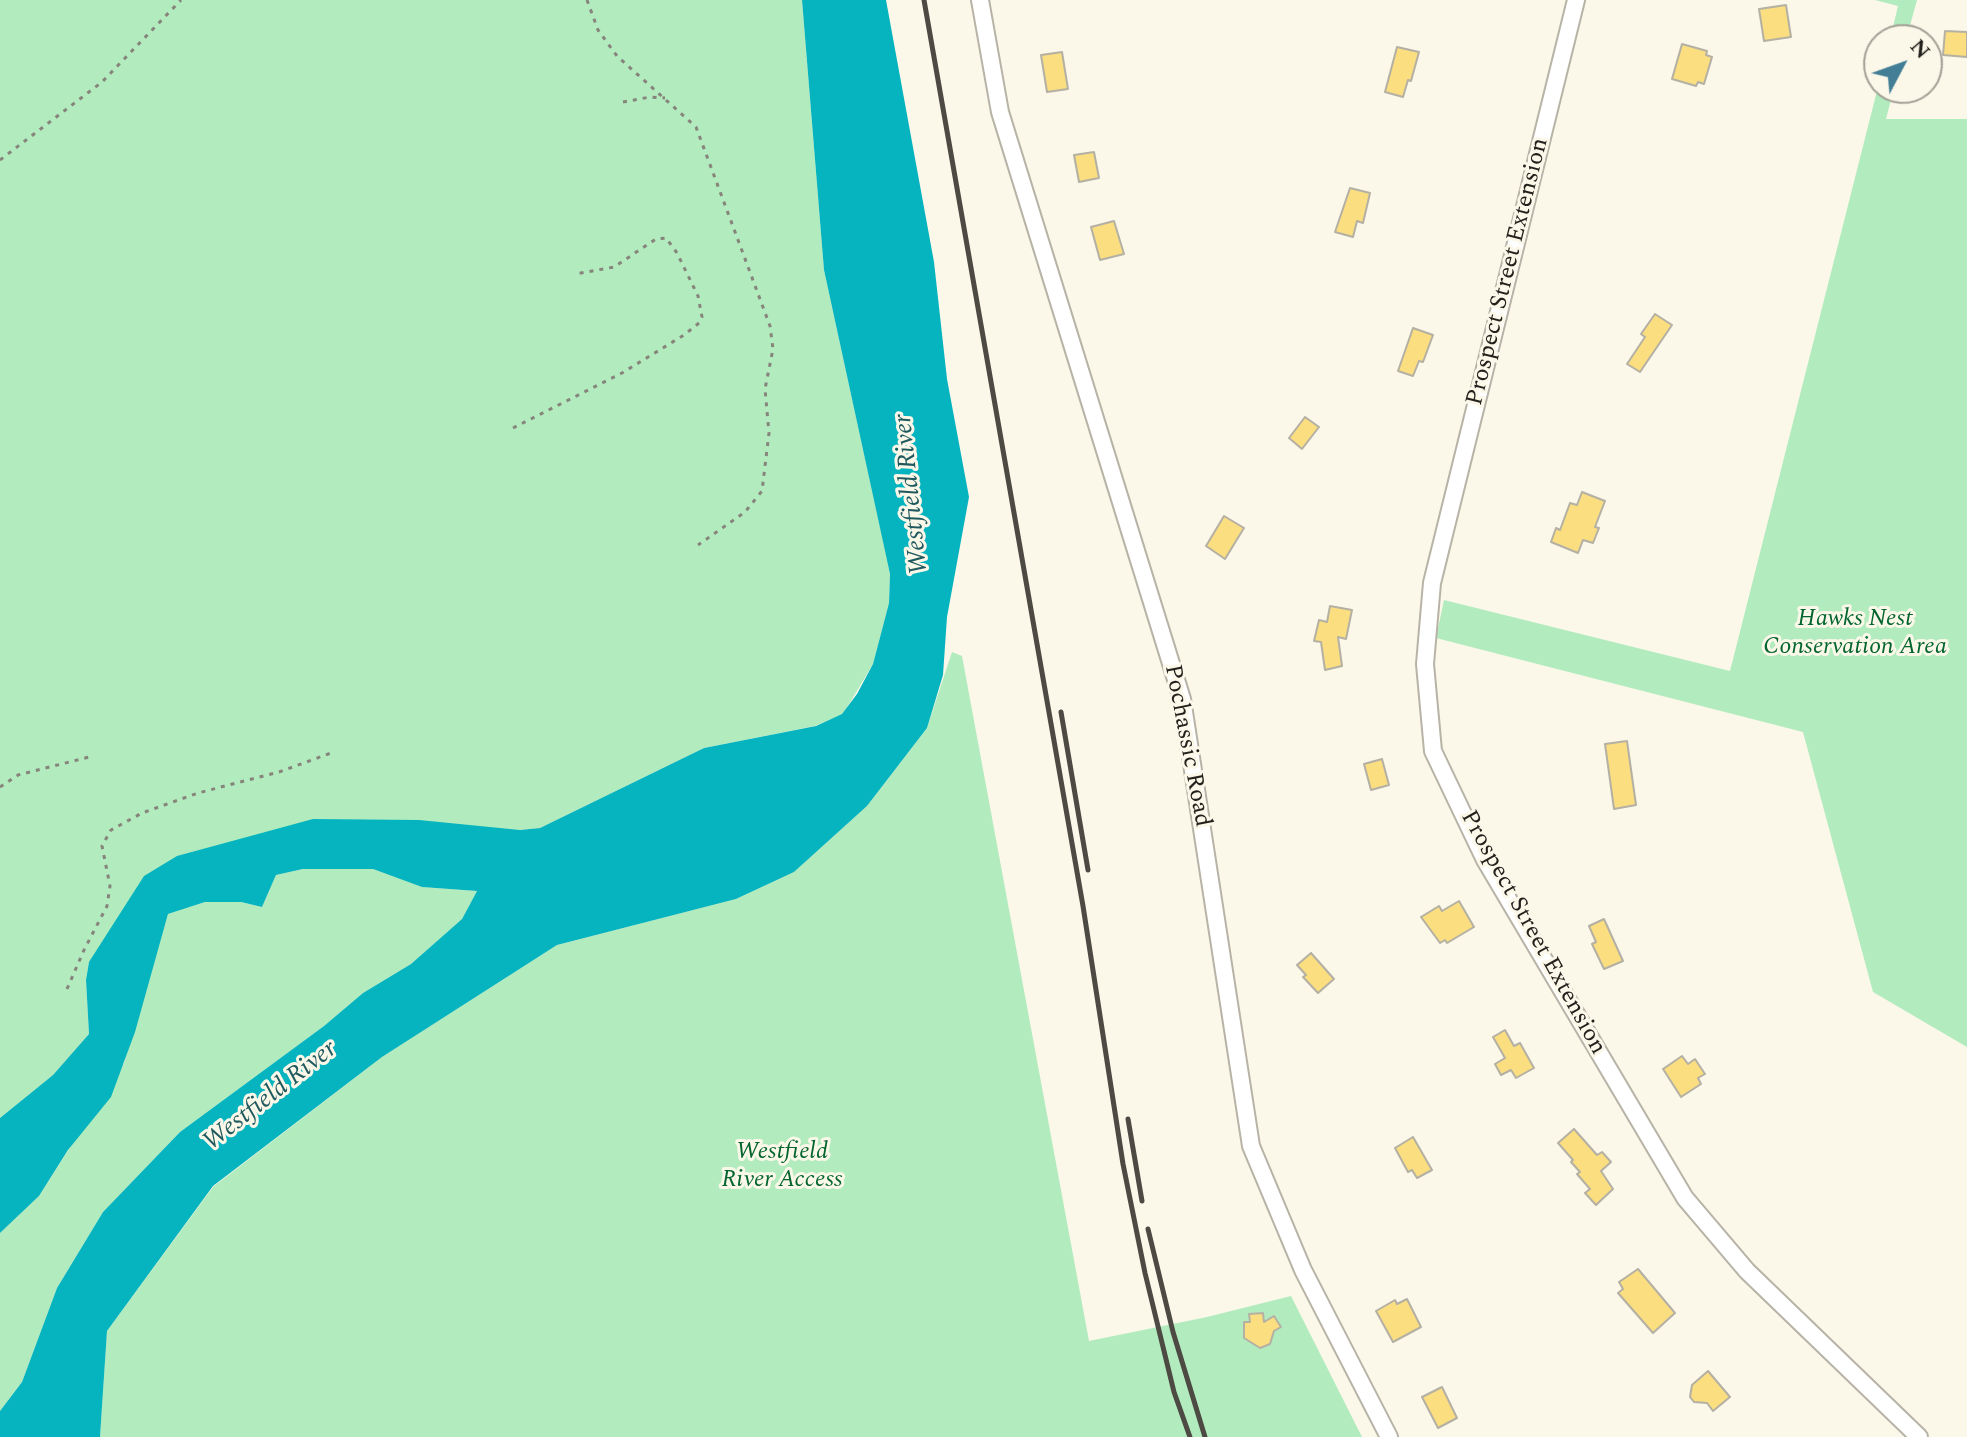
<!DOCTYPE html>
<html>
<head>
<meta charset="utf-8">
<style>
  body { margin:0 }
  #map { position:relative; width:1967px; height:1437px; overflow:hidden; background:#fbf7e9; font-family:Spectral,serif }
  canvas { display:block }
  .north { position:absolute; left:1863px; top:24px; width:80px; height:80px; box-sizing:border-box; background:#fbf7e9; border:2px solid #a4a197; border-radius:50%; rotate:49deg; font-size:22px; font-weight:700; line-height:32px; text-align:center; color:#22211c }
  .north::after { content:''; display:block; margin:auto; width:28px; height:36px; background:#427f96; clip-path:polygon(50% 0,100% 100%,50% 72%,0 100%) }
</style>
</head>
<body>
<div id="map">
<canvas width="1967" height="1437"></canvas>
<div class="north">N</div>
</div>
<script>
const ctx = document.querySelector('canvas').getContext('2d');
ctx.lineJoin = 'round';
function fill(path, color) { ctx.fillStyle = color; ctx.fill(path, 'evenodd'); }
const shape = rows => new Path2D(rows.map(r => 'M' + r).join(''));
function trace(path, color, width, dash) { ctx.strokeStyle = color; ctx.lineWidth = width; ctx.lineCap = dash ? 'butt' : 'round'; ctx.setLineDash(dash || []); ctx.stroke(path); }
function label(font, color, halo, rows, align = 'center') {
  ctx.font = font + ' Spectral,serif'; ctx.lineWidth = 6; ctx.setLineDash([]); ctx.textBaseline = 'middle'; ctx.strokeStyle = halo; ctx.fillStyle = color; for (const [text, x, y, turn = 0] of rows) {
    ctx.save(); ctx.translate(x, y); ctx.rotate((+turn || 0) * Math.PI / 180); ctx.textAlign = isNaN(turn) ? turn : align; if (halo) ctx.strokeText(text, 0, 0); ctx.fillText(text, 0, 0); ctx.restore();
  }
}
const green = shape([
  [0,0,802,0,824,270,890,573,889,603,873,664,843,714,815,726,704,748,540,828,520,830,313,819,89,962,86,980,89,1034,53,1075,0,1118],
  [1875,0,1917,0,1906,40,1890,40,1898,6],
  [1879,83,1879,88,1894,88,1886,119,1967,119,1967,1047,1873,992,1803,732,1436,638,1444,600,1730,671],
  [952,652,962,656,1089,1341,1207,1317,1291,1296,1362,1437,100,1437,107,1331,213,1187,382,1057,557,945,736,899,794,872,867,806,927,728],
  [303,869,373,869,423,887,477,891,462,919,411,964,363,993,324,1026,180,1132,103,1212,57,1288,22,1382,0,1411,0,1233,39,1196,124,1063,168,914,205,902,241,902,262,907,276,875]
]);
const water = shape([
  [802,0,886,0,934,262,947,379,969,497,947,617,943,675,927,728,867,806,794,872,736,899,557,945,382,1057,213,1186,107,1331,100,1437,0,1437,0,1411,22,1382,57,1288,103,1212,180,1132,324,1026,363,993,411,964,462,919,477,891,422,887,373,869,303,869,276,875,262,907,241,902,205,902,168,914,135,1032,111,1097,68,1150,39,1196,0,1233,0,1118,53,1075,89,1034,86,980,89,962,144,876,177,856,313,819,419,820,520,830,540,828,704,748,816,726,842,714,857,694,873,664,889,603,890,574,824,270]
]);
const building = shape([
  [1786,5,1791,37,1764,41,1759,9,1786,5],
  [1945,31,1967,32,1967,57,1943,55,1945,31],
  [1682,44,1707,51,1706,55,1712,57,1704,84,1698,82,1696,86,1672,79,1682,44],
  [1397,47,1419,52,1411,81,1408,80,1403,97,1385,92,1397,47],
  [1062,52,1068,89,1047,92,1041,55,1062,52],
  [1094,152,1099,178,1079,182,1074,155,1094,152],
  [1350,188,1370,193,1363,223,1357,221,1353,237,1335,232,1350,188],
  [1114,221,1124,254,1100,260,1091,227,1114,221],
  [1655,314,1672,325,1640,372,1627,364,1645,337,1641,334,1655,314],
  [1413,328,1433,335,1423,362,1419,361,1413,376,1398,371,1413,328],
  [1305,417,1319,427,1302,449,1289,438,1305,417],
  [1582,492,1605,501,1595,527,1599,528,1593,543,1583,540,1578,553,1551,542,1556,528,1560,530,1570,503,1577,505,1582,492],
  [1224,516,1244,528,1225,559,1206,546,1224,516],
  [1330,606,1352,610,1346,639,1338,637,1342,666,1325,670,1321,642,1314,641,1319,620,1327,622,1330,606],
  [1627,741,1636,805,1614,809,1605,744,1627,741],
  [1382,759,1389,785,1371,790,1364,764,1382,759],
  [1459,901,1474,927,1447,943,1445,940,1440,943,1421,917,1439,906,1442,911,1459,901],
  [1604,919,1623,961,1604,969,1592,944,1596,942,1589,926,1604,919],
  [1311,953,1334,979,1318,993,1303,977,1306,975,1297,965,1311,953],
  [1505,1030,1514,1046,1520,1043,1534,1068,1516,1078,1511,1070,1501,1075,1495,1064,1505,1058,1493,1037,1505,1030],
  [1682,1056,1688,1064,1695,1059,1705,1074,1698,1078,1701,1084,1681,1097,1663,1069,1682,1056],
  [1574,1129,1597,1155,1602,1152,1611,1162,1601,1171,1613,1189,1596,1205,1585,1193,1590,1189,1577,1174,1580,1172,1571,1162,1573,1160,1558,1143,1574,1129],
  [1413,1137,1432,1170,1417,1178,1412,1170,1408,1172,1395,1148,1413,1137],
  [1638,1269,1675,1313,1653,1333,1618,1293,1623,1289,1619,1282,1638,1269],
  [1407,1299,1421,1327,1393,1342,1376,1311,1395,1300,1397,1304,1407,1299],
  [1263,1313,1264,1322,1274,1316,1281,1327,1274,1331,1270,1344,1260,1348,1244,1338,1244,1322,1250,1322,1249,1314,1263,1313],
  [1708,1371,1730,1397,1713,1411,1707,1403,1694,1402,1690,1397,1692,1385,1708,1371],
  [1442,1387,1457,1418,1438,1428,1422,1397,1442,1387]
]);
const path = shape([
  [587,0,598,30,617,56,696,127,770,326,773,349,765,389,769,433,762,491,745,512,698,545],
  [623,102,650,97,665,98],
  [0,160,102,82,181,0],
  [513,428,622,373,684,335,699,323,702,317,698,296,677,253,666,238,656,239,614,267,575,274],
  [0,787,18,775,89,757],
  [67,989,84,950,107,906,110,886,102,846,111,830,142,813,198,793,279,772,331,753]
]);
const minor = shape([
  [980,0,1000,112,1182,699,1251,1146,1303,1270,1389,1437],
  [1576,0,1432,583,1425,664,1433,751,1485,860,1685,1198,1747,1271,1919,1437]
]);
const rail = shape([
  [924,0,1083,906,1123,1164,1145,1273,1174,1392,1190,1437],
  [1061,712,1088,870],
  [1128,1119,1142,1201],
  [1148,1229,1173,1332,1205,1437]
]);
const streetNames = [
  ["Prospect Street Extension",1509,272,-76],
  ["Pochassic Road",1186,746,79],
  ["Prospect Street Extension",1532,933,61]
];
const parkNames = [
  ["Hawks Nest",1855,620],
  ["Conservation Area",1855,648],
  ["Westfield",782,1153],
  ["River Access",782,1181]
];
const waterNames = [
  ["Westfield River",913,494,-96],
  ["Westfield River",271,1097,-38]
];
fill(green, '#b2ecbe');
fill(water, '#05b4bf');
fill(building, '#fade80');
trace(building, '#b4b0a3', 2);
trace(minor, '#b7b3a6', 20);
trace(path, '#86847b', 3, [4, 6]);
trace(minor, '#fff', 16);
trace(rail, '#4c4a43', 5);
label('24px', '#22211c', '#fbf7e9', streetNames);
label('italic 24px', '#02652e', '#fbf7e9', parkNames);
label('italic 26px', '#205a5f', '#fbf7e9', waterNames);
</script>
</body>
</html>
